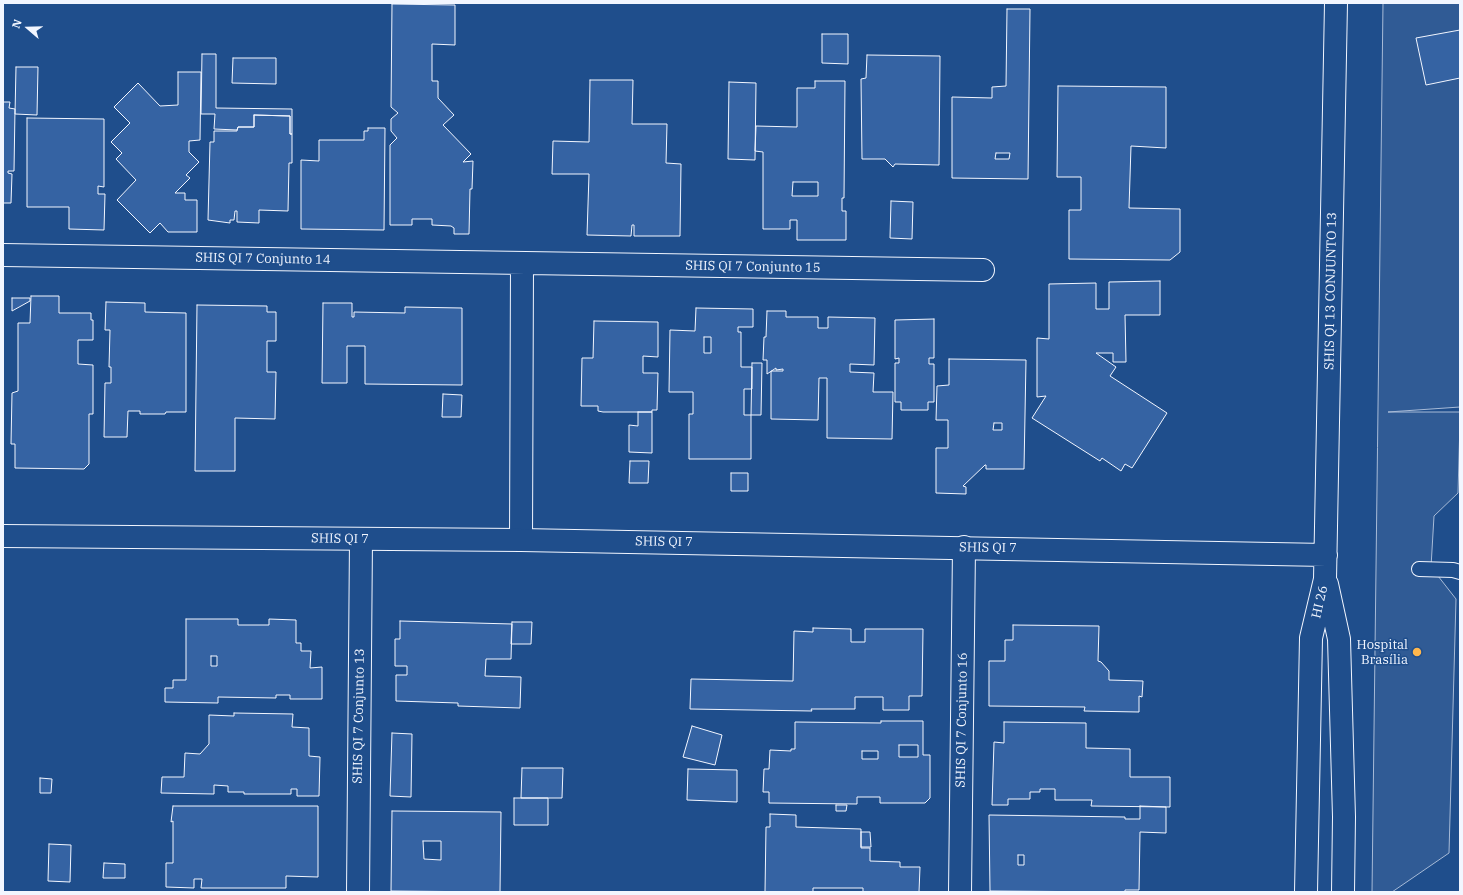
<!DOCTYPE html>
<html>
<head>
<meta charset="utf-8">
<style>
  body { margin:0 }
  #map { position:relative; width:1463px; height:895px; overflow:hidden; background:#1f4e8c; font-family:"IBM Plex Serif",serif }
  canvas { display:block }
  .frame { position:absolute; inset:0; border:4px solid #f2f6ff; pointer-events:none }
  .north { position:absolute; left:8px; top:8px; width:40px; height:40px; -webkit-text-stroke:3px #1f4e8c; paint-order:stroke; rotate:290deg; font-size:11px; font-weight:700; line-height:16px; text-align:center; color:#f2f6ff }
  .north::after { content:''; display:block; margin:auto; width:14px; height:18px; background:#f2f6ff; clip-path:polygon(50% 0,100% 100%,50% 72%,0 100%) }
</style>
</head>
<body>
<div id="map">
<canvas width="1463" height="895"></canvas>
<div class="frame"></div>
<div class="north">N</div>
</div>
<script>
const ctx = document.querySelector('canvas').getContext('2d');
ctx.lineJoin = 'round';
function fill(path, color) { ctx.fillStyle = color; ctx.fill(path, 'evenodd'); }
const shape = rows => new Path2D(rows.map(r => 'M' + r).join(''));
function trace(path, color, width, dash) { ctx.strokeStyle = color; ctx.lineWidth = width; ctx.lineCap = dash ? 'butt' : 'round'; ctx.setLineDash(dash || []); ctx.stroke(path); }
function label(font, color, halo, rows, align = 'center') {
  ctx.font = font + ' "IBM Plex Serif",serif'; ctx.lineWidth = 3; ctx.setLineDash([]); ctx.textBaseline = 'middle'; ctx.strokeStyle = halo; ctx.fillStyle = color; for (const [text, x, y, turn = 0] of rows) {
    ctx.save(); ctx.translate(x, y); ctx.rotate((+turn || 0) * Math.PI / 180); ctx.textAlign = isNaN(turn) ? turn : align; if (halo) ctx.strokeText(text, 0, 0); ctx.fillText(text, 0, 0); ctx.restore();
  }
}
const built = shape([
  [1383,3,1460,3,1460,407,1388,412,1460,412,1460,422,1458,493,1434,516,1431,567,1456,599,1449,853,1392,892,1372,892,1383,3]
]);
const building = shape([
  [392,4,455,5,455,45,432,44,432,81,438,81,438,98,454,115,443,125,471,154,463,162,473,161,472,189,470,189,469,234,454,234,454,228,451,226,432,225,432,219,412,219,412,225,390,225,390,145,397,138,391,131,391,119,398,113,391,107,392,4],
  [1007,9,1030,9,1028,179,952,178,952,97,992,98,992,87,1006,86,1007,9],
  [996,153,1010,153,1009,159,995,159,996,153],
  [1460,30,1460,78,1426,85,1416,38,1460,30],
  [822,34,848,34,848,64,822,63,822,34],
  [202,54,216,54,216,108,292,109,292,134,290,134,290,116,254,115,254,127,238,127,237,130,214,129,215,114,201,114,202,54],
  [867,55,940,56,939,165,895,164,893,167,885,159,862,159,861,79,866,78,867,55],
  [233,58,276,58,276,84,232,83,233,58],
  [16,67,38,67,37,115,15,114,16,67],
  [178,72,201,72,200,140,189,141,189,152,199,162,186,175,190,178,175,193,185,193,185,200,197,200,197,232,168,232,160,223,150,233,117,200,136,180,116,159,122,153,111,142,130,123,114,107,138,83,160,106,178,105,178,72],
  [590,80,633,80,632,124,667,124,666,163,681,164,680,236,634,236,634,225,632,225,631,236,587,235,589,174,552,174,553,141,589,142,590,80],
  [815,81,845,81,844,198,842,198,842,211,846,211,846,240,797,240,797,220,790,220,790,229,763,229,763,152,755,151,756,126,797,127,797,88,815,88,815,81],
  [793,182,818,182,818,196,792,196,793,182],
  [729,82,756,83,755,160,728,159,729,82],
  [1058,86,1166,87,1166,148,1131,146,1129,208,1180,209,1180,252,1170,260,1069,259,1069,210,1081,210,1081,177,1057,177,1058,86],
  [3,102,10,102,9,108,15,109,14,171,8,171,8,173,12,174,11,203,3,203,3,102],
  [254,115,290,116,290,134,292,134,292,163,289,163,288,211,259,210,259,223,237,222,237,211,235,211,234,220,230,220,230,223,208,220,210,142,214,142,214,131,237,131,238,127,254,127,254,115],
  [27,118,104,119,104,187,98,186,98,194,105,194,104,230,69,229,69,207,27,207,27,118],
  [368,128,385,128,384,230,301,229,301,160,319,161,319,140,364,140,364,131,368,131,368,128],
  [891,201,913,202,912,239,890,238,891,201],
  [1160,281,1160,315,1125,315,1126,362,1113,362,1113,353,1096,353,1116,367,1110,376,1167,413,1132,468,1125,464,1121,471,1102,458,1100,461,1032,418,1046,396,1037,397,1037,338,1049,339,1049,284,1096,283,1096,309,1109,309,1109,282,1160,281],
  [31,296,59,296,59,313,91,313,91,320,93,320,93,340,78,340,78,364,93,365,93,414,89,414,89,464,84,469,15,468,15,444,11,444,12,393,18,391,18,323,30,323,31,296],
  [12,298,30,298,30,301,12,311,12,298],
  [106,302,145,303,145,312,186,313,186,412,166,412,165,414,140,414,140,411,128,411,127,437,104,437,105,383,111,383,111,367,109,367,110,330,105,330,106,302],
  [323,303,352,303,352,317,354,317,354,312,405,313,405,307,462,308,462,385,365,384,365,346,347,346,347,383,322,383,323,303],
  [197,305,267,306,267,312,276,312,276,341,267,341,267,372,276,372,275,419,235,418,235,471,195,471,197,305],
  [696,308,753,309,753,327,738,327,738,332,741,332,741,367,752,367,752,389,744,389,744,415,751,415,751,459,689,459,689,414,693,414,693,392,669,392,670,330,695,331,696,308],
  [704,337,711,337,711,353,704,353,704,337],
  [767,311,786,311,786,317,818,317,818,328,828,328,828,317,875,318,874,365,850,364,850,372,874,373,873,392,893,392,892,439,827,438,827,378,819,378,818,420,771,419,771,371,783,371,783,369,776,370,776,368,767,374,767,360,763,360,764,337,766,337,767,311],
  [934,319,934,358,929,358,929,364,934,364,934,402,928,402,928,410,901,410,901,402,895,402,895,363,899,363,899,358,895,359,895,320,934,319],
  [594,321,658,322,658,357,643,356,643,373,658,373,657,410,652,410,652,412,603,412,598,411,598,406,581,406,582,358,593,358,594,321],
  [949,359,1026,360,1024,469,986,469,986,465,985,465,963,486,966,487,966,494,936,493,936,448,948,448,948,420,936,420,937,386,949,385,949,359],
  [994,423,1002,423,1002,430,993,430,994,423],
  [752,363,762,363,761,415,751,415,752,363],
  [443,394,462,395,461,417,442,417,443,394],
  [638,412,652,412,652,453,629,452,629,425,638,426,638,412],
  [630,461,649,461,648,483,629,483,630,461],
  [731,473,748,473,748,491,731,491,731,473],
  [186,619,238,619,238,625,269,625,269,619,296,620,296,643,301,643,301,651,311,651,310,668,322,667,322,699,290,699,290,695,276,695,276,698,218,697,218,703,165,702,165,688,173,688,173,680,186,680,186,619],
  [211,656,217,656,217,666,211,666,211,656],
  [400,621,512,624,511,659,486,659,485,676,521,677,520,708,458,706,458,703,396,701,396,675,407,675,407,666,395,666,395,639,400,639,400,621],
  [512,622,532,622,531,644,511,644,512,622],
  [1013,625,1099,626,1098,661,1101,662,1109,671,1109,680,1143,681,1142,697,1139,696,1139,712,1084,711,1085,707,989,706,989,661,1005,661,1005,640,1013,640,1013,625],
  [813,628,851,629,851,642,865,642,865,629,923,629,922,696,909,696,909,710,883,710,883,697,855,697,855,709,811,709,812,711,690,709,691,679,793,681,794,631,813,632,813,628],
  [234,713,293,714,292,727,309,728,309,756,320,757,319,796,297,796,297,789,291,789,291,794,244,794,244,792,228,792,228,786,214,785,214,794,161,793,162,777,184,777,185,753,200,754,209,744,209,715,234,716,234,713],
  [881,721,923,721,923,755,930,755,930,798,925,803,880,803,880,797,857,797,857,804,769,803,769,792,763,792,764,769,769,769,770,750,791,751,791,749,795,749,795,722,881,723,881,721],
  [899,745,918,745,918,757,899,757,899,745],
  [862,751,878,751,878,759,862,759,862,751],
  [1004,722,1086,723,1086,748,1130,749,1130,777,1170,777,1170,807,1091,806,1092,800,1055,800,1055,789,1040,789,1040,792,1030,792,1030,799,1008,799,1008,805,992,805,994,742,1004,743,1004,722],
  [692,726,722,735,715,765,683,757,692,726],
  [392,733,412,734,411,797,390,796,392,733],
  [522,768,563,768,562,798,521,798,522,768],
  [688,769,737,770,737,802,687,800,688,769],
  [40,778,52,779,51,793,40,793,40,778],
  [514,798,548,798,548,825,514,825,514,798],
  [836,805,847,805,846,811,836,811,836,805],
  [173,806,318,806,318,877,286,876,286,888,201,888,202,879,194,879,194,888,166,887,166,863,173,863,173,821,171,822,173,806],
  [1140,806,1166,807,1166,833,1140,832,1139,890,1125,890,1125,892,990,891,989,815,1125,817,1125,819,1140,819,1140,806],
  [1018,855,1024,855,1024,865,1018,865,1018,855],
  [392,811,501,812,500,892,391,891,392,811],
  [423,841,441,841,441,860,424,859,423,841],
  [770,814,796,815,796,827,861,829,861,848,870,848,870,861,900,862,900,867,920,867,919,892,863,892,863,888,813,888,813,892,765,892,766,827,770,827,770,814],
  [861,832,870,832,871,847,861,847,861,832],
  [49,844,71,845,70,882,48,881,49,844],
  [104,863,125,864,125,878,103,878,104,863]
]);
const service = shape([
  [1419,569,1453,570,1460,572]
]);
const minor = shape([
  [3,255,983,270],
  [521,540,522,264],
  [358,892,361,539],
  [960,892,964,547]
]);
const tertiary = shape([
  [3,536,521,540,1326,555],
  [1327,584,1339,639,1344,817,1343,892],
  [1306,892,1311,638,1325,579,1336,3]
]);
const markers = [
  [1417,652,5,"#ffb74d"]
];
const streetNames = [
  ["SHIS QI 7 Conjunto 14",263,259,1],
  ["SHIS QI 7 Conjunto 15",753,267,1],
  ["SHIS QI 13 CONJUNTO 13",1331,291,-89],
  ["SHIS QI 7",340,539,1],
  ["SHIS QI 7",664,542,1],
  ["SHIS QI 7",988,548,1],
  ["HI 26",1320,602,-77],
  ["SHIS QI 7 Conjunto 13",359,716,-89],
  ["SHIS QI 7 Conjunto 16",962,720,-89]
];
const poiNames = [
  ["Hospital",1408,645],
  ["Brasília",1408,660]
];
fill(built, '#305b95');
trace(built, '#a8bbd7', 1);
fill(building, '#3563a3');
trace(building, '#f2f6ff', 1);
trace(service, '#f2f6ff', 16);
trace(minor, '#f2f6ff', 24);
trace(tertiary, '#f2f6ff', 24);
trace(service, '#1f4e8c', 14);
trace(minor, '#1f4e8c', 22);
trace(tertiary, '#1f4e8c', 22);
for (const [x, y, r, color] of markers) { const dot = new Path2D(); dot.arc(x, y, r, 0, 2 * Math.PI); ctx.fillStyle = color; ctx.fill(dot); trace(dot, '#1f4e8c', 1.5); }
label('13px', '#f2f6ff', '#1f4e8c', streetNames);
label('13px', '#f2f6ff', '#1f4e8c', poiNames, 'right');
</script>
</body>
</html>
